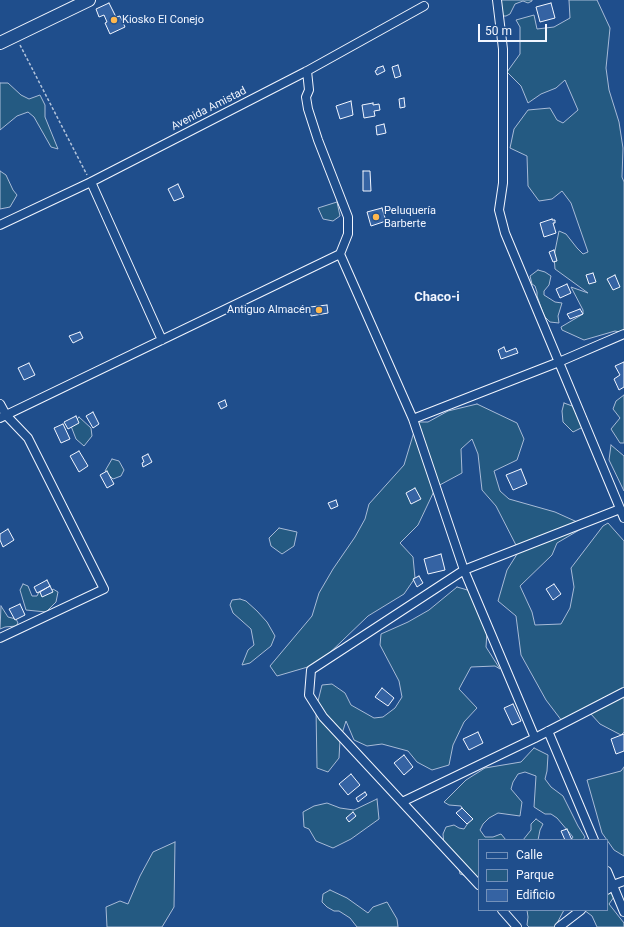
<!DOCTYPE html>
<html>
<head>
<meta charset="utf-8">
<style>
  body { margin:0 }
  #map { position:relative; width:624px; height:927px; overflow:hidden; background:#1f4e8c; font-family:Roboto,sans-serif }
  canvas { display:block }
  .legend { position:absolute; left:478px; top:839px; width:130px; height:72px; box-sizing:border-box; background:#1f4e8c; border:1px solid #7391ba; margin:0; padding:5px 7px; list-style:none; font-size:12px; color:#f2f6ff }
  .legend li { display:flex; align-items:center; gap:8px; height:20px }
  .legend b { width:20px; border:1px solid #7391ba }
  .scale { position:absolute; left:478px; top:24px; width:69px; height:18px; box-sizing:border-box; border:2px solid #f2f6ff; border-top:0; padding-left:5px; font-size:12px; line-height:14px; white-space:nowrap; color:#f2f6ff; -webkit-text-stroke:3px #1f4e8c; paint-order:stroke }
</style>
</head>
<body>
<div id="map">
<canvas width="624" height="927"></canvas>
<ul class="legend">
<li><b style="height:5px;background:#1f4e8c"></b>Calle</li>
<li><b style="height:11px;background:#245a82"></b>Parque</li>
<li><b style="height:11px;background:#3563a3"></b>Edificio</li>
</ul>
<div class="scale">50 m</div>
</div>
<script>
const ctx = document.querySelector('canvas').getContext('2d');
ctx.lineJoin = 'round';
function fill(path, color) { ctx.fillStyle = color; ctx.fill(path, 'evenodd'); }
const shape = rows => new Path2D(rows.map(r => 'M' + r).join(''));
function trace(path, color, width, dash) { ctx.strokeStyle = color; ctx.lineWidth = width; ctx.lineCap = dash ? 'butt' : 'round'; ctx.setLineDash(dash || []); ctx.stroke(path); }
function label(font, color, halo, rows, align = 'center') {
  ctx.font = font + ' Roboto,sans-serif'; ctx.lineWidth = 3; ctx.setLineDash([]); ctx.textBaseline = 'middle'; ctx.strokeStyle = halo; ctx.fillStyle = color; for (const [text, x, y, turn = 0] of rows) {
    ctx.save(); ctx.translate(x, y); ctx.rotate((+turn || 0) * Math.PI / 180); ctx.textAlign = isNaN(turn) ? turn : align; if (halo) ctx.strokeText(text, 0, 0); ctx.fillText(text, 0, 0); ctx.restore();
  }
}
const green = shape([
  [499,0,532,0,532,1,528,3,523,1,515,4,510,14,506,16,501,16,499,0],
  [569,0,597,0,610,28,606,68,609,90,619,122,623,148,622,177,624,182,624,333,615,331,584,340,562,330,561,327,583,314,583,310,571,287,588,293,555,269,554,256,559,231,566,234,577,248,583,254,588,252,571,203,562,191,552,199,539,201,528,186,527,156,510,148,514,129,528,110,550,108,557,120,563,123,578,110,565,80,556,88,541,94,528,103,521,86,507,72,520,54,520,27,516,20,534,15,537,29,554,27,570,18,569,0],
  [0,83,8,83,21,95,29,99,40,95,45,105,45,117,58,149,51,147,34,117,28,112,17,116,0,130,0,83],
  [0,171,6,175,13,190,17,195,10,207,0,209,0,171],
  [337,202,340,216,333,221,323,219,318,208,337,202],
  [538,270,545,272,551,276,549,285,544,291,544,295,555,302,562,303,558,316,559,323,550,322,545,317,543,313,537,296,537,292,535,286,532,284,530,276,538,270],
  [624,395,624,443,620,443,611,429,620,418,613,409,616,401,624,395],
  [564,403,575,407,583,427,573,432,563,422,562,411,564,403],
  [477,404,517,423,524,439,517,460,494,471,500,491,509,499,555,512,586,526,557,543,552,555,520,586,532,612,535,625,561,624,570,608,574,587,571,568,603,526,608,523,624,541,624,732,621,735,600,724,590,713,565,725,546,700,521,655,516,616,498,601,507,570,519,551,496,506,482,490,478,454,472,439,461,449,462,473,436,487,418,525,400,543,413,557,415,578,404,594,368,616,318,664,277,676,270,666,312,616,319,593,333,569,355,537,365,519,369,504,404,465,417,422,428,422,448,411,477,404],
  [79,417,91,428,92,436,84,446,76,439,71,426,79,417],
  [611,445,624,456,624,491,609,460,611,445],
  [112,459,119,461,124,470,121,476,113,479,105,471,112,459],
  [279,528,297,532,294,546,282,554,271,546,269,538,279,528],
  [23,584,28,586,32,596,37,596,39,592,44,595,50,593,53,589,58,592,56,602,46,612,26,610,20,590,23,584],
  [457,587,471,591,487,631,486,647,500,669,495,666,471,667,459,689,477,708,464,722,453,745,449,765,432,770,417,762,408,751,382,744,367,746,354,740,346,721,340,740,339,758,328,772,317,768,316,709,322,685,332,684,345,693,351,705,374,718,383,717,395,708,402,697,399,681,380,645,381,634,408,622,429,610,457,587],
  [240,599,246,601,257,611,267,622,275,636,271,646,250,663,242,665,248,650,254,645,251,629,233,613,230,605,232,600,240,599],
  [1,606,8,617,16,619,18,623,16,626,5,627,0,629,1,606],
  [534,748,548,755,547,771,545,779,551,787,563,796,578,826,585,837,583,840,571,840,573,837,557,818,551,814,545,814,534,807,536,776,525,772,518,774,513,782,511,789,522,802,520,816,498,813,489,818,483,824,480,830,485,837,493,837,501,834,506,840,479,840,479,878,474,878,460,874,456,854,444,845,443,834,446,827,454,825,459,828,464,829,468,823,461,806,449,805,444,802,466,780,485,768,521,762,534,748],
  [624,767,624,856,614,850,602,833,587,780,621,771,624,767],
  [377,799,379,819,351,839,333,848,316,841,309,829,304,827,303,812,314,806,327,803,340,808,354,810,377,799],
  [536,819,543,824,540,830,538,840,523,840,531,830,531,824,536,819],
  [175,842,174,907,162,927,107,927,106,907,120,901,128,904,140,876,153,852,175,842],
  [607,882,614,897,609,904,624,923,624,927,597,927,592,916,584,910,607,910,607,882],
  [330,890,347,898,368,913,373,907,387,902,397,919,398,927,357,927,350,918,339,911,334,911,327,907,322,902,323,894,330,890],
  [527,910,564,910,555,927,529,927,527,925,528,917,527,910]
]);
const building = shape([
  [109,3,116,17,120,16,125,27,110,34,105,23,107,22,104,15,99,17,96,9,109,3],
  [551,3,555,18,540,22,536,7,551,3],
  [398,65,401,76,395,78,392,67,398,65],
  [383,66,385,71,377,75,375,71,377,70,377,68,383,66],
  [404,98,405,107,400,108,399,99,404,98],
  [351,101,353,115,340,119,336,106,351,101],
  [373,103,373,105,379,104,380,110,374,111,375,116,364,118,362,105,373,103],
  [384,124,386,133,377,135,376,126,384,124],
  [363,171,370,171,371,191,363,191,363,171],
  [178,184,184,197,174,201,168,189,178,184],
  [382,208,386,221,371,226,367,212,382,208],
  [552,219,552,220,555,220,555,223,553,223,556,233,544,237,540,223,552,219],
  [554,250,557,261,553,262,549,252,554,250],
  [593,273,596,282,589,284,586,275,593,273],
  [615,275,620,287,613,290,607,279,615,275],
  [567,284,571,293,560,298,556,289,567,284],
  [327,305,328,313,311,316,310,307,327,305],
  [580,309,583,314,570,319,567,314,580,309],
  [80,332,83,338,73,343,69,336,80,332],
  [504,347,506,352,516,348,518,353,501,359,498,350,504,347],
  [624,362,624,387,619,390,614,379,620,375,615,366,624,362],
  [29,363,35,375,24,380,18,368,29,363],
  [225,400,227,406,221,409,218,403,225,400],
  [93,412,99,424,93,428,86,416,93,412],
  [76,416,79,423,68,429,64,422,76,416],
  [63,424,70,439,61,443,54,428,63,424],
  [79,451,88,466,79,472,70,456,79,451],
  [148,454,152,462,143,467,142,463,144,462,142,457,148,454],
  [521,469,527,484,513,490,506,475,521,469],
  [107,471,114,484,107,488,100,475,107,471],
  [415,488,421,499,411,504,406,493,415,488],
  [336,500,338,506,331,509,328,503,336,500],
  [8,529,14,540,3,547,0,540,0,534,8,529],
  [441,554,445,570,428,574,424,559,441,554],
  [419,576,423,583,417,587,413,579,419,576],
  [47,580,50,586,37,593,34,587,47,580],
  [554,584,561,594,553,600,546,589,554,584],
  [50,586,53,592,42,597,40,592,50,586],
  [20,604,25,615,15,620,9,609,20,604],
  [382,688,394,698,388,706,375,697,382,688],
  [513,704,521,721,512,725,504,708,513,704],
  [478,732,483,743,469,750,463,739,478,732],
  [624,734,624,751,616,754,611,739,624,734],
  [404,755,413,767,404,775,394,763,404,755],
  [351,774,360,785,348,795,339,784,351,774],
  [365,792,367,795,358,802,356,798,365,792],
  [462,808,473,819,467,824,456,813,462,808],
  [353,812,356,816,349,822,346,818,353,812],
  [567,829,572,840,565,840,561,831,567,829]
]);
const path = shape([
  [20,45,87,175]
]);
const street = shape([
  [497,0,503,49,503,183,499,210,505,233,624,518],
  [91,182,162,340],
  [0,225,91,182,307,71,424,6],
  [340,254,413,419,464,570,535,738],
  [0,404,6,415,28,438,104,589,0,638],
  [0,418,340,254,348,234,348,217,318,140,308,109,306,97,309,90,307,71],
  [413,419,559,362,624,334],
  [548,731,594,840],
  [402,802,535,738,624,692],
  [607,871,624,912],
  [479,885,323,717,309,695,311,670,464,570,620,509],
  [607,890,613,885,624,881],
  [502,910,517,927],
  [559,927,581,910]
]);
const secondary = shape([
  [0,43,89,0]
]);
const markers = [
  [114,20,4,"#ffb74d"],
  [376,217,4,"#ffb74d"],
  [319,310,4,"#ffb74d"]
];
const poiNames = [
  ["Kiosko El Conejo",122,20],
  ["Peluquería",384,211],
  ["Barberte",384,224],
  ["Antiguo Almacén",311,310,"right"]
];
const streetNames = [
  ["Avenida Amistad",209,109,-27]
];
const quarterNames = [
  ["Chaco-i",437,298]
];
fill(green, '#245a82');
trace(green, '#a8bbd7', 1);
fill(building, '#3563a3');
trace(building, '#f2f6ff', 1);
trace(street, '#f2f6ff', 10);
trace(secondary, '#f2f6ff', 14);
trace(path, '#b3c4dc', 1.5, [3, 2]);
trace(street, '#1f4e8c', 8);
trace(secondary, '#1f4e8c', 12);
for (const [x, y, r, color] of markers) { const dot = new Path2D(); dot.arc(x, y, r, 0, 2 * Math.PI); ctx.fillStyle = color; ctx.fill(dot); trace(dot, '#1f4e8c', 1.5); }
label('11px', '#f2f6ff', '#1f4e8c', poiNames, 'left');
label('11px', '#f2f6ff', '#1f4e8c', streetNames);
label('bold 13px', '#f2f6ff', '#1f4e8c', quarterNames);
</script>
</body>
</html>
